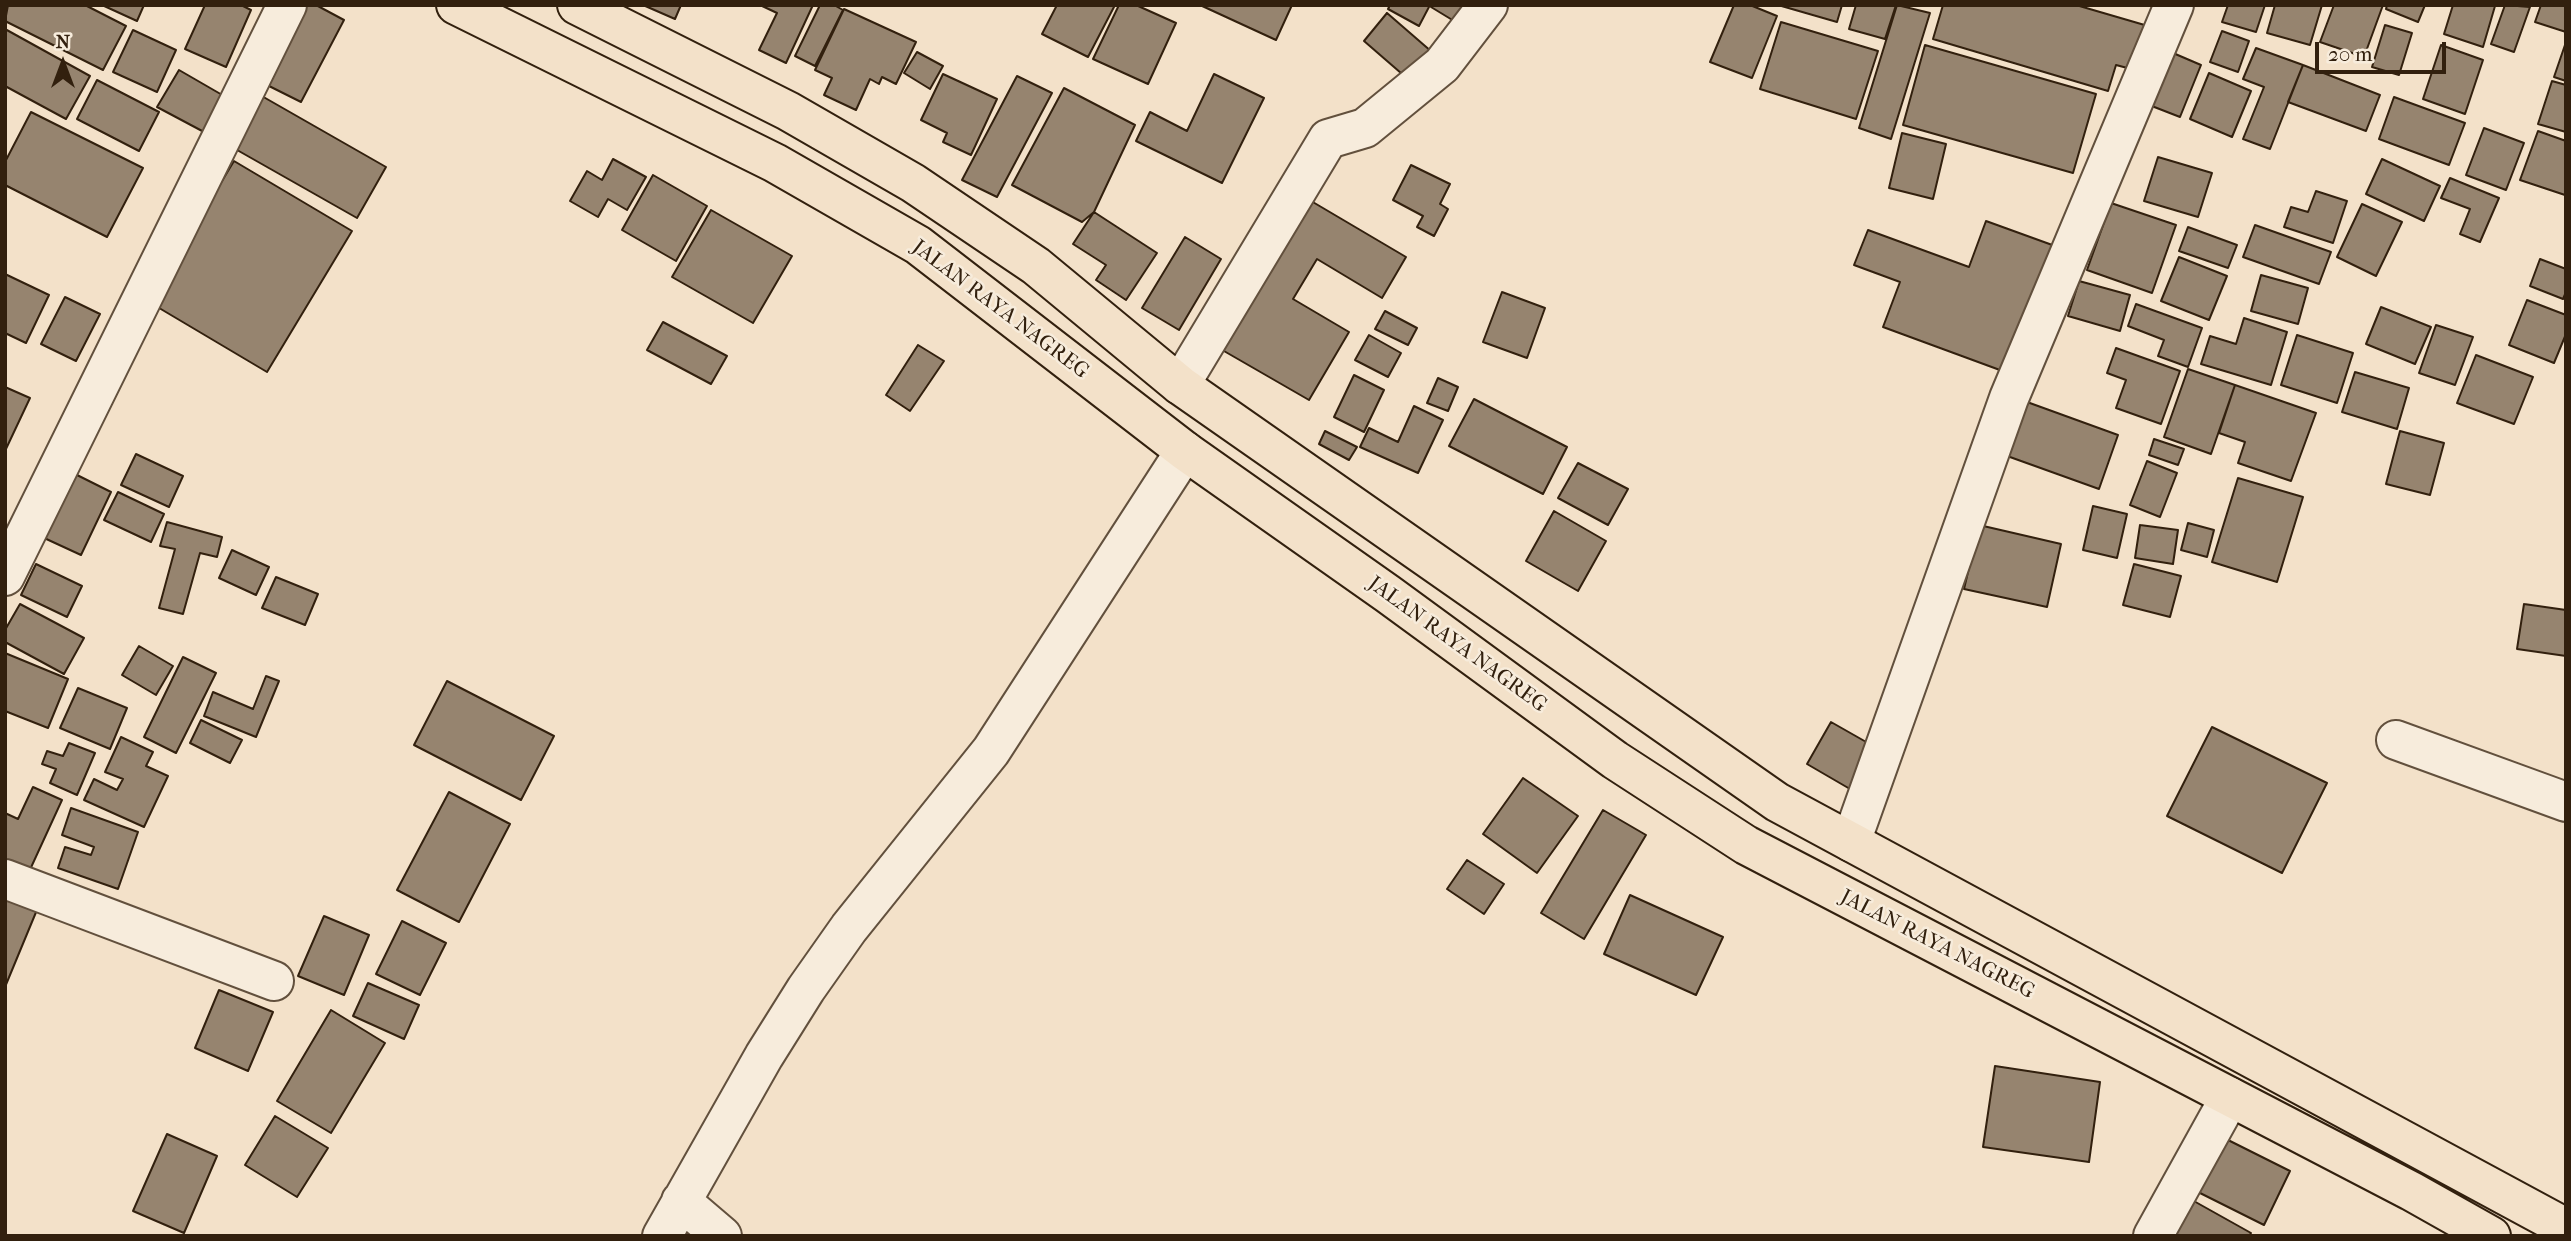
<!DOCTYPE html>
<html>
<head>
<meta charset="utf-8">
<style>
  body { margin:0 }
  #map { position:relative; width:2571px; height:1241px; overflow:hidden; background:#f3e1c9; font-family:"IM FELL French Canon",serif }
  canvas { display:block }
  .frame { position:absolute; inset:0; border:7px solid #32200e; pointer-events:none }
  .north { position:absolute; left:28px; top:28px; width:70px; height:70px; -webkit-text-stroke:5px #f7ecdc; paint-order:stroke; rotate:0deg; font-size:19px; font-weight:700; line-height:28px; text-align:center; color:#32200e }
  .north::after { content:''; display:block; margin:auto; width:24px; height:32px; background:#32200e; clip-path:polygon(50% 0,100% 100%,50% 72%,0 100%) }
  .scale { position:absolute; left:2315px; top:42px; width:131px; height:32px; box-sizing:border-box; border:4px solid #32200e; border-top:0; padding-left:9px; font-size:21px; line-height:24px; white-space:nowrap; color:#32200e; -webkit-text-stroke:5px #f7ecdc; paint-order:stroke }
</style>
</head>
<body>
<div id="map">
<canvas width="2571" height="1241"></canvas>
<div class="frame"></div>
<div class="north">N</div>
<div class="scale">20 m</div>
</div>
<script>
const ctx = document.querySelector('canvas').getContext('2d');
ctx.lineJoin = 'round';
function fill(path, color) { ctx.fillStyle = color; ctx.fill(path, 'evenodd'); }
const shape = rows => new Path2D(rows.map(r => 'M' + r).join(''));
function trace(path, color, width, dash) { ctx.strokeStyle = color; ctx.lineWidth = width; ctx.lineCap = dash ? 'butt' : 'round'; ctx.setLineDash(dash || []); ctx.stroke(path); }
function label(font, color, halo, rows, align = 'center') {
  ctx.font = font + ' "IM FELL French Canon",serif'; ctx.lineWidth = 5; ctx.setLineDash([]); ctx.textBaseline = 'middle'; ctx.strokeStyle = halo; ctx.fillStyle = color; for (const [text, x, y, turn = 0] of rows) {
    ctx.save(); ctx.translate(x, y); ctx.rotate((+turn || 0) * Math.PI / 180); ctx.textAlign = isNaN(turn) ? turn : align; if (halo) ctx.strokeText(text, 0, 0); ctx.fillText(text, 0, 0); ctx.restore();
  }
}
const building = shape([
  [8,5,85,5,126,26,103,70,5,21,8,5],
  [102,5,144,5,137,21,102,5],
  [205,5,241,5,251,10,226,67,185,49,205,5],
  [304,5,316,5,344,20,301,102,263,83,304,5],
  [643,5,681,5,675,19,643,5],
  [760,5,813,5,786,63,759,50,777,13,760,5],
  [820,5,834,5,843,10,815,66,795,56,820,5],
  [1057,5,1115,5,1088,57,1042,34,1057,5],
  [1119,5,1136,5,1176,23,1148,84,1093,59,1119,5],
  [1200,5,1292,5,1276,40,1200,5],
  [1390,5,1430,5,1419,26,1388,9,1390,5],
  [1432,5,1463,5,1454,21,1431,7,1432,5],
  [1734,5,1750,5,1777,16,1752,78,1710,62,1734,5],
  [1778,5,1842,5,1837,22,1778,5],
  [1856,5,1896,5,1885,39,1849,29,1856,5],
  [1897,5,1930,13,1891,139,1859,128,1897,5],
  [1943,5,2076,5,2148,26,2135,70,2116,65,2108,91,1933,39,1943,5],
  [2228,5,2265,5,2256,32,2222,22,2228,5],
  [2275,5,2322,5,2310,45,2267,33,2275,5],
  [2334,5,2383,5,2364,57,2320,42,2334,5],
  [2387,5,2425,5,2418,22,2386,9,2387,5],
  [2453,5,2495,6,2483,47,2444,34,2453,5],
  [2505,5,2530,7,2514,52,2491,44,2505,5],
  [2541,5,2566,5,2566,32,2535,22,2541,5],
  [844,9,916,42,896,84,882,77,879,84,870,79,856,110,824,95,832,78,815,70,844,9],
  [1387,13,1432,52,1409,80,1364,41,1387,13],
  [1781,22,1878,51,1856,119,1760,89,1781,22],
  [2385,25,2412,33,2399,75,2372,67,2385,25],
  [5,29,90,76,66,119,5,86,5,29],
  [133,30,176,50,157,92,113,72,133,30],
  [2222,31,2249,41,2238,72,2210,62,2222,31],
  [2566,42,2566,81,2554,77,2566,42],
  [1925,45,2096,94,2073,173,1903,125,1925,45],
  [2441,45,2483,60,2465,114,2423,99,2441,45],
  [2256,48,2303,65,2270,149,2243,139,2264,87,2243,79,2256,48],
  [2166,50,2201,65,2180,117,2144,103,2166,50],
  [917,52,943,66,930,89,904,73,917,52],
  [2303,65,2380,95,2366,131,2288,102,2303,65],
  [179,70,224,96,204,132,157,107,179,70],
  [2209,73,2251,91,2232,137,2190,119,2209,73],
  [943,74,997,99,971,155,943,142,947,133,921,120,943,74],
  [1214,74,1264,98,1222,183,1136,141,1150,112,1187,131,1214,74],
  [1017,76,1052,93,997,197,962,180,1017,76],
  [97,80,159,112,139,151,77,119,97,80],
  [2552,81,2566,85,2566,132,2538,124,2552,81],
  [1064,88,1135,125,1094,212,1082,222,1012,185,1064,88],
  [260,95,386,167,357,218,230,146,260,95],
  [2394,97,2465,123,2449,165,2379,139,2394,97],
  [31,112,143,168,107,237,5,185,5,162,31,112],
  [2484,128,2524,143,2506,190,2466,175,2484,128],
  [2538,131,2566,141,2565,195,2520,180,2538,131],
  [1902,133,1946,144,1933,199,1889,188,1902,133],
  [2158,157,2212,173,2198,217,2144,201,2158,157],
  [613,159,646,177,627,210,608,199,598,217,570,201,587,171,602,180,613,159],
  [2382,159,2440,186,2424,221,2366,194,2382,159],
  [234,161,352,231,267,372,149,302,234,161],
  [1411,165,1450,184,1440,204,1448,209,1434,236,1417,227,1423,216,1393,200,1411,165],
  [653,175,707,206,676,261,622,230,653,175],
  [2450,178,2499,198,2480,242,2460,234,2470,209,2441,198,2450,178],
  [2316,191,2347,201,2333,243,2284,227,2291,207,2308,212,2316,191],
  [1306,198,1406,257,1382,298,1317,259,1293,299,1349,332,1309,400,1217,347,1306,198],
  [2111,203,2176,225,2152,293,2087,270,2111,203],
  [2362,204,2402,222,2376,276,2337,257,2362,204],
  [711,210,792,256,753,323,672,277,711,210],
  [1094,212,1157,253,1126,300,1096,280,1106,265,1073,244,1094,212],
  [1986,221,2055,246,2008,373,1883,327,1900,282,1854,265,1868,230,1969,267,1986,221],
  [2255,225,2331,252,2319,284,2243,257,2255,225],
  [2188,227,2237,245,2228,268,2179,251,2188,227],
  [1185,237,1221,259,1179,330,1142,308,1185,237],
  [2179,257,2227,276,2209,320,2161,301,2179,257],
  [2540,259,2566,269,2566,292,2563,299,2530,286,2540,259],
  [5,274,49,295,26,343,5,333,5,274],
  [2261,275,2308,288,2298,324,2251,311,2261,275],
  [2079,281,2130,295,2120,331,2068,316,2079,281],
  [1502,292,1545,308,1527,358,1483,342,1502,292],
  [65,297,100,314,76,361,41,344,65,297],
  [2527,300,2566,315,2566,334,2554,363,2509,345,2527,300],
  [2136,304,2202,328,2188,367,2158,356,2164,340,2128,326,2136,304],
  [2381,307,2431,327,2415,364,2366,344,2381,307],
  [1385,311,1417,328,1408,345,1375,329,1385,311],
  [2244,318,2287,332,2271,385,2201,364,2210,336,2236,344,2244,318],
  [663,322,727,356,711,384,647,350,663,322],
  [2436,325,2473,337,2455,385,2419,373,2436,325],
  [1369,335,1401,353,1388,377,1355,360,1369,335],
  [2297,335,2353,353,2337,403,2281,385,2297,335],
  [918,345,944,361,910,411,886,395,918,345],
  [2116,348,2180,371,2161,424,2116,408,2126,380,2107,373,2116,348],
  [2476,355,2533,377,2514,424,2457,403,2476,355],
  [2188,369,2235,385,2211,454,2164,437,2188,369],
  [2355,372,2409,388,2397,429,2342,412,2355,372],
  [1354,375,1384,390,1364,432,1334,417,1354,375],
  [1438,378,1458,387,1448,411,1427,403,1438,378],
  [2235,385,2316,413,2291,481,2238,463,2245,442,2219,433,2235,385],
  [5,387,30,398,5,451,5,387],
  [2016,398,2118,435,2099,489,1996,452,2016,398],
  [1474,399,1567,447,1543,494,1449,446,1474,399],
  [1414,406,1443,420,1418,473,1360,447,1369,428,1398,442,1414,406],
  [1325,431,1357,447,1349,460,1319,444,1325,431],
  [2400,431,2444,443,2430,495,2386,484,2400,431],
  [2154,439,2184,449,2178,465,2149,455,2154,439],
  [136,454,183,476,169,507,121,485,136,454],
  [2147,461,2177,473,2160,517,2130,505,2147,461],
  [1578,463,1628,489,1608,525,1558,498,1578,463],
  [73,473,111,492,81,555,42,537,73,473],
  [2238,478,2303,497,2277,582,2212,562,2238,478],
  [118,492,164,514,151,542,104,520,118,492],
  [2093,506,2127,514,2117,558,2083,550,2093,506],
  [1554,511,1606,541,1578,591,1526,561,1554,511],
  [167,522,222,537,217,557,200,553,183,614,159,608,175,549,160,546,167,522],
  [2188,523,2214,530,2207,557,2181,550,2188,523],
  [1979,525,2061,544,2047,607,1964,589,1979,525],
  [2140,525,2178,530,2173,564,2135,558,2140,525],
  [232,550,269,567,256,595,219,578,232,550],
  [36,564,82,586,67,617,21,595,36,564],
  [2134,564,2181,576,2170,617,2123,605,2134,564],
  [276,577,318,594,305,625,262,608,276,577],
  [20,604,84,638,64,674,5,642,5,630,20,604],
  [2524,604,2566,610,2566,656,2517,649,2524,604],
  [139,646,173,666,156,695,122,675,139,646],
  [5,653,68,679,48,728,5,711,5,653],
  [183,657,216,673,176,753,144,737,183,657],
  [266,676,279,681,256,737,204,716,213,692,253,709,266,676],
  [447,681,554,736,521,800,414,745,447,681],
  [78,688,127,708,110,749,60,728,78,688],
  [201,720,242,740,230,763,190,743,201,720],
  [1831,722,1875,747,1850,789,1807,764,1831,722],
  [2212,727,2327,783,2282,873,2167,816,2212,727],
  [121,737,153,752,146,766,168,776,144,827,84,800,94,779,117,790,123,779,105,772,121,737],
  [69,743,95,753,77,795,50,783,56,769,42,764,47,751,63,756,69,743],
  [1523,778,1578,816,1537,873,1483,834,1523,778],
  [33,787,62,800,28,874,5,864,5,813,18,819,33,787],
  [449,792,510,824,459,922,397,890,449,792],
  [71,808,138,832,118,889,58,868,65,847,91,855,94,847,62,835,71,808],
  [1603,810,1646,835,1584,939,1541,913,1603,810],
  [1467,860,1504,884,1484,914,1447,889,1467,860],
  [5,892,39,905,5,987,5,892],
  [1630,895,1723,937,1696,995,1604,954,1630,895],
  [324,916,369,935,344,995,298,976,324,916],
  [402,921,446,943,420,995,376,974,402,921],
  [368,983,419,1005,404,1039,353,1016,368,983],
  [219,990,273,1012,248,1071,195,1048,219,990],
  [331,1010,385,1043,331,1133,277,1101,331,1010],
  [1995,1066,2100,1082,2089,1162,1983,1147,1995,1066],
  [275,1116,328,1148,297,1197,245,1165,275,1116],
  [167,1134,217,1156,184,1233,133,1211,167,1134],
  [2220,1136,2290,1171,2264,1225,2194,1190,2220,1136],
  [2192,1200,2251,1233,2249,1236,2171,1236,2192,1200]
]);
const minor = shape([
  [1180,385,1328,139,1365,128,1442,65,1488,5],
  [5,576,287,5],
  [2396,740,2566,802],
  [1851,842,2009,398,2174,5],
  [5,879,274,981],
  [681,1201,722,1236],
  [662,1236,764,1056,806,989,849,928,991,751,1185,451],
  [2153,1236,2230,1097]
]);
const trunk = shape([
  [456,5,775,163,918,245,1185,451,1388,594,1615,760,1746,845,2411,1191,2491,1236],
  [577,5,788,111,913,183,1036,266,1180,385,1777,802,2566,1228]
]);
const streetNames = [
  ["JALAN RAYA NAGREG",1000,310,37],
  ["JALAN RAYA NAGREG",1457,645,36],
  ["JALAN RAYA NAGREG",1937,945,27]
];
fill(building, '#96846f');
trace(building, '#32200e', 2);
trace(minor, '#62503d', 42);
trace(trunk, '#32200e', 42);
trace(minor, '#f7ecdc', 38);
trace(trunk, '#f3e1c9', 38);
label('21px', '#32200e', '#f7ecdc', streetNames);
</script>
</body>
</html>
